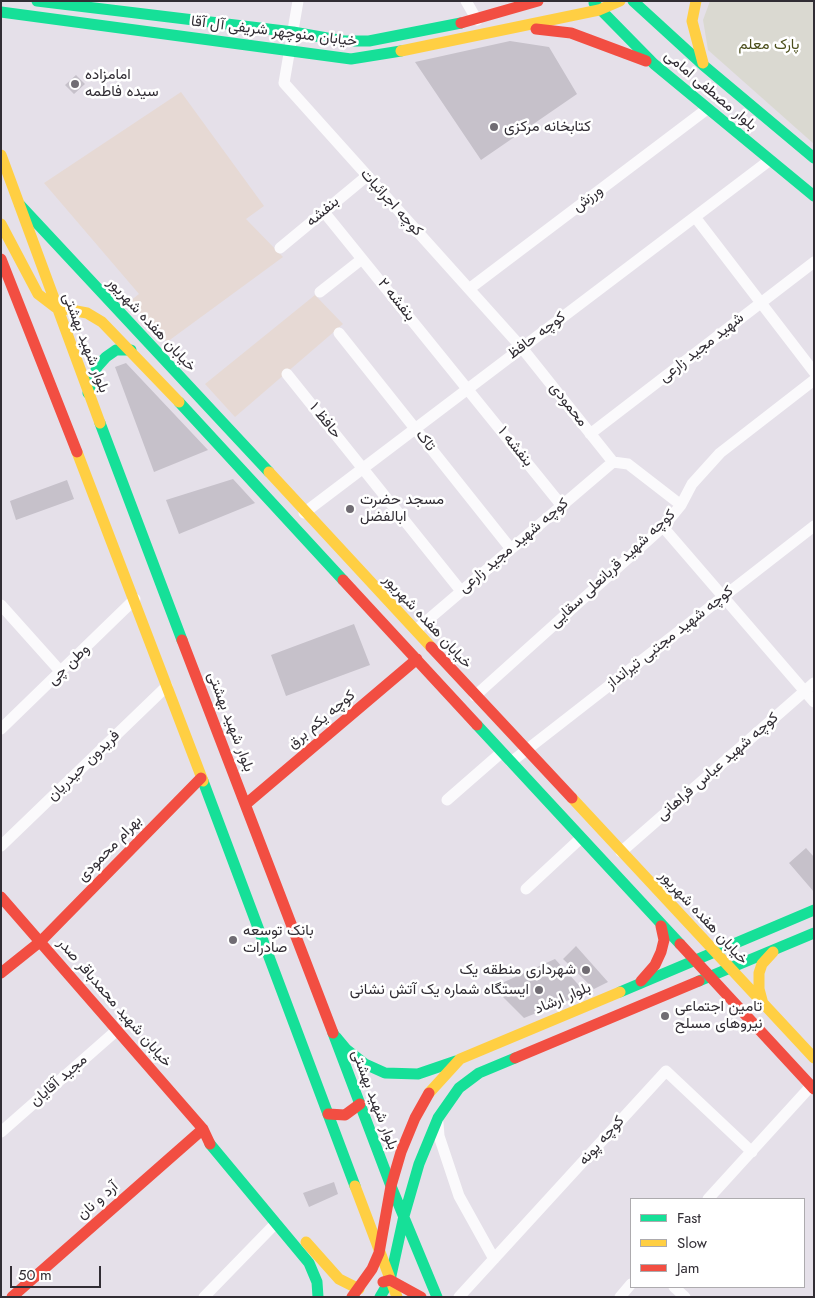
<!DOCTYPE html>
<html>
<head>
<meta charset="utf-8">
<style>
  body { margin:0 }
  #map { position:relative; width:815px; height:1298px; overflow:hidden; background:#e5e0e9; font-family:Jost,sans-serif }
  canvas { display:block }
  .frame { position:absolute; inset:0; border:2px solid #312d34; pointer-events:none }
  .legend { position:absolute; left:630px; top:1198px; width:175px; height:90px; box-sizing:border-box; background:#fff; border:1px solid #adabae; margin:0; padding:6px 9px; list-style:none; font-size:15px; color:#312d34 }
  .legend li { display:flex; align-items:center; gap:10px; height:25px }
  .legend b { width:25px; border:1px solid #adabae }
  .scale { position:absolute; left:10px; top:1266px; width:91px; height:22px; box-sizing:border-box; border:2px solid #312d34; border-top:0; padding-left:6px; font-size:15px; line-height:18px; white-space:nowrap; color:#312d34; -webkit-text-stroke:4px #fff; paint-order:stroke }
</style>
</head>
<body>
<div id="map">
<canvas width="815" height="1298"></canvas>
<div class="frame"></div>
<ul class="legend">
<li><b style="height:6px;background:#16e098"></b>Fast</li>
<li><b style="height:6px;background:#ffcf43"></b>Slow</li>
<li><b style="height:6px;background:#f24e42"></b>Jam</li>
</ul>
<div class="scale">50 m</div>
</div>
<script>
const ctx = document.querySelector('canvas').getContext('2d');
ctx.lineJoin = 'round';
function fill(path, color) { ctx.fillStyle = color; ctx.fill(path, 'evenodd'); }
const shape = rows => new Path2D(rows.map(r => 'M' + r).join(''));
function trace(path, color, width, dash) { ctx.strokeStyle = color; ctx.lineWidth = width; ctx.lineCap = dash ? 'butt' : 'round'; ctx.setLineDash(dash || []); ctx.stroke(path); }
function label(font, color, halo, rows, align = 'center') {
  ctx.font = font + ' Jost,Vazirmatn,sans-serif'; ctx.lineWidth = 5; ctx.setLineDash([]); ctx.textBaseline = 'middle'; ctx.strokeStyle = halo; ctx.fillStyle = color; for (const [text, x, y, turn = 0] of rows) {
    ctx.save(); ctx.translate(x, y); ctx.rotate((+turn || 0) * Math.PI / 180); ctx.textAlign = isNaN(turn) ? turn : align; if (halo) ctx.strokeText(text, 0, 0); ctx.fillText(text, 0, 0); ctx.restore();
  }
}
const industrial = shape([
  [181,92,264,206,246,219,283,257,167,342,130,301,139,294,44,183],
  [315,295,343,324,235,417,205,384]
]);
const green = shape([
  [710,1,814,1,814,144,708,50,703,20]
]);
const building = shape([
  [510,41,549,47,577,94,481,160,415,62],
  [76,75,85,84,74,94,65,85],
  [126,363,208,450,154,472,115,367],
  [233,479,255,503,179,534,166,500],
  [67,480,74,499,16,520,10,501],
  [354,624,370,665,286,696,271,655],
  [806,848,814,857,814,892,789,863],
  [576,946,608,982,594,989,563,959],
  [555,959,586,993,524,1018,493,987],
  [334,1182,338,1194,309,1207,303,1193]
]);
const street = shape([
  [298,1,284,83,522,348,613,462],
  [466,1,477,20],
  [324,212,562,506],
  [695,217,814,372],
  [280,248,367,176],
  [469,289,707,109],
  [320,292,362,259],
  [339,333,511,549],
  [287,374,461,591],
  [590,434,814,262],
  [613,462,628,464,681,505],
  [304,513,770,160],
  [663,527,814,702],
  [1,605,61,672],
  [416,630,613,462],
  [475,696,663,527,681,505,692,484,720,453,814,380],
  [1,729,135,599],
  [511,762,814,526],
  [447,800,502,752],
  [1,846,167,686],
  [621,852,814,683],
  [526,889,581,838],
  [438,1123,439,1136,459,1196,494,1259],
  [1,1132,116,1031],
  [708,1199,811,1086],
  [674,1287,685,1297],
  [204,1297,276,1223],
  [459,1297,666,1071,752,1152],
  [620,1297,631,1284]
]);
const fast = shape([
  [37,1,293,32,344,41,369,41,461,23],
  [633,1,703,65,814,158],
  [594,3,654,64,814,196],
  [1,12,351,59,401,51],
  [20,205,269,472],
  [88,393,97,367,106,357,116,350,131,350],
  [179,402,343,580],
  [100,423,182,640],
  [477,725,680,944],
  [203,781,355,1186],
  [699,981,814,933],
  [620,992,814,910],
  [333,1033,391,1186,437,1297],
  [336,1037,346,1049,365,1064,385,1073,418,1074,456,1061],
  [210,1144,309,1263,317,1282,318,1297],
  [380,1297,390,1280,404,1216,419,1164,438,1118,459,1088,479,1073,515,1058]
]);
const slow = shape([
  [696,1,692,21,703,63],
  [401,51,599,10,620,1],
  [1,155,100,423],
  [1,224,38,294,55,307,87,313,102,322,179,402],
  [77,452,203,781],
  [269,472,431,647],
  [572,798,814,1058],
  [763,1004,759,989,759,973,762,964,773,952],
  [429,1093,460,1059,620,992],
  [355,1186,397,1297],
  [306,1242,339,1279,359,1289]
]);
const jam = shape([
  [461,23,538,1],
  [536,29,571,33,646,61],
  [1,259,77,452],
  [343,580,477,725],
  [182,640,333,1033],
  [431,647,572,798],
  [246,804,417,659],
  [1,897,203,1129,210,1144],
  [680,944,814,1089],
  [1,973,41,941,201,778],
  [641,981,655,965,661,952,664,940,661,926],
  [515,1058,699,981],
  [328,1114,345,1115,360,1104],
  [383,1282,390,1280,421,1297],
  [12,1297,203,1129],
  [352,1297,372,1269,379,1253,391,1186,401,1152,415,1118,429,1093]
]);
const markers = [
  [75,84,5,"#706c73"],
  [494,127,5,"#706c73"],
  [350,509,5,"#706c73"],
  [233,940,5,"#706c73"],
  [586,970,5,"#706c73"],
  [539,990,5,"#706c73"],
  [665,1016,5,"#706c73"]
];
const streetNames = [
  ["خیابان منوچهر شریفی آل آقا",274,32,7],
  ["بلوار مصطفی امامی",710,91,40],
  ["ورزش",588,199,-37],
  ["کوچه اجرائیات",391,203,48],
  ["بنفشه",323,212,-40],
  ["بنفشه ۲",396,300,51],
  ["خیابان هفده شهریور",151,325,47],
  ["کوچه حافظ",537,336,-37],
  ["بلوار شهید بهشتی",85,343,69],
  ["شهید مجید زارعی",702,348,-38],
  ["محمودی",568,405,52],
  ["حافظ ۱",325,421,51],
  ["تاک",425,441,52],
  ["بنفشه ۱",515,447,51],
  ["کوچه شهید مجید زارعی",514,546,-40],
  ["کوچه شهید قربانعلی سقایی",613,569,-43],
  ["خیابان هفده شهریور",427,622,47],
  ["کوچه شهید مجتبی تیرانداز",670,638,-38],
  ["وطن چی",69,665,-44],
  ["کوچه یکم برق",322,720,-40],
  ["بلوار شهید بهشتی",230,722,69],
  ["فریدون حیدریان",84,766,-44],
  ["کوچه شهید عباس فراهانی",718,767,-41],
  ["بهرام محمودی",110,849,-46],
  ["خیابان هفده شهریور",703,918,47],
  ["بلوار ارشاد",563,999,-23],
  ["خیابان شهید محمدباقر صدر",114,1003,49],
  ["مجید آقایان",59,1081,-41],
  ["بلوار شهید بهشتی",374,1100,69],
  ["کوچه پونه",602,1141,-48],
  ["آرد و نان",98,1201,-41]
];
const parkNames = [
  ["پارک معلم",769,45]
];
const poiNames = [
  ["امامزاده",85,75],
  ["سیده فاطمه",85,92],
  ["کتابخانه مرکزی",504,127],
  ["مسجد حضرت",360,500],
  ["ابالفضل",360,517],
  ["بانک توسعه",243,931],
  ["صادرات",243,948],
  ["شهرداری منطقه یک",576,970,"right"],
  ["ایستگاه شماره یک آتش نشانی",529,990,"right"],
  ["تامین اجتماعی",675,1007],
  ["نیروهای مسلح",675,1024]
];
fill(industrial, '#e6d9d4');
fill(green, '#dad9d1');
fill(building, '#c6c1ca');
trace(street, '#fbfafc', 11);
trace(fast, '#16e098', 11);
trace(slow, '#ffcf43', 11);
trace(jam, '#f24e42', 11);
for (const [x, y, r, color] of markers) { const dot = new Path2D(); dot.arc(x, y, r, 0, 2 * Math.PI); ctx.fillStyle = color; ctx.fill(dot); trace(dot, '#fff', 2); }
label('15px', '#312d34', '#fff', streetNames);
label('15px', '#4c4f1c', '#fff', parkNames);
label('15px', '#312d34', '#fff', poiNames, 'left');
</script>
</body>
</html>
